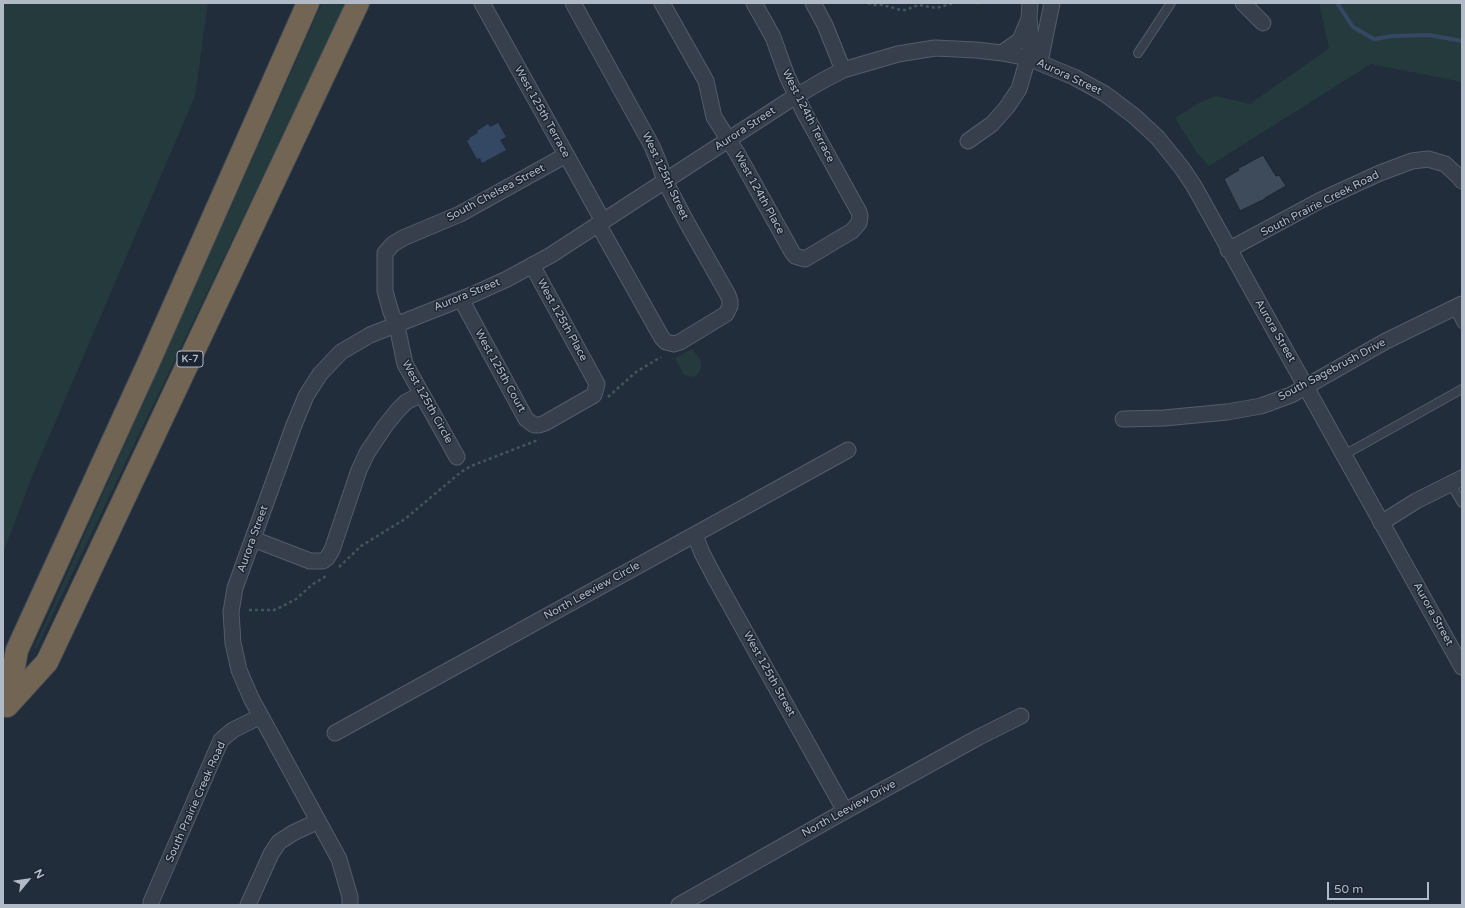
<!DOCTYPE html>
<html>
<head>
<meta charset="utf-8">
<style>
  body { margin:0 }
  #map { position:relative; width:1465px; height:908px; overflow:hidden; background:#222d3b; font-family:"Varela Round",sans-serif }
  canvas { display:block }
  .frame { position:absolute; inset:0; border:4px solid #b1bac7; pointer-events:none }
  .north { position:absolute; left:8px; top:860px; width:40px; height:40px; -webkit-text-stroke:3px #1b2430; paint-order:stroke; rotate:61deg; font-size:11px; font-weight:700; line-height:16px; text-align:center; color:#b1bac7 }
  .north::after { content:''; display:block; margin:auto; width:14px; height:18px; background:#b1bac7; clip-path:polygon(50% 0,100% 100%,50% 72%,0 100%) }
  .scale { position:absolute; left:1327px; top:882px; width:102px; height:18px; box-sizing:border-box; border:2px solid #b1bac7; border-top:0; padding-left:5px; font-size:12px; line-height:14px; white-space:nowrap; color:#b1bac7; -webkit-text-stroke:3px #1b2430; paint-order:stroke }
</style>
</head>
<body>
<div id="map">
<canvas width="1465" height="908"></canvas>
<div class="frame"></div>
<div class="north">N</div>
<div class="scale">50 m</div>
</div>
<script>
const ctx = document.querySelector('canvas').getContext('2d');
ctx.lineJoin = 'round';
function fill(path, color) { ctx.fillStyle = color; ctx.fill(path, 'evenodd'); }
const shape = rows => new Path2D(rows.map(r => 'M' + r).join(''));
function trace(path, color, width, dash) { ctx.strokeStyle = color; ctx.lineWidth = width; ctx.lineCap = dash ? 'butt' : 'round'; ctx.setLineDash(dash || []); ctx.stroke(path); }
function label(font, color, halo, rows, align = 'center') {
  ctx.font = font + ' "Varela Round",sans-serif'; ctx.lineWidth = 3; ctx.setLineDash([]); ctx.textBaseline = 'middle'; ctx.strokeStyle = halo; ctx.fillStyle = color; for (const [text, x, y, turn = 0] of rows) {
    ctx.save(); ctx.translate(x, y); ctx.rotate((+turn || 0) * Math.PI / 180); ctx.textAlign = isNaN(turn) ? turn : align; if (halo) ctx.strokeText(text, 0, 0); ctx.fillText(text, 0, 0); ctx.restore();
  }
}
const green = shape([
  [3,3,208,3,195,96,33,474,3,553],
  [322,3,346,3,36,649,34,648],
  [1319,3,1462,3,1462,82,1371,64,1209,166,1197,153,1175,118,1199,103,1216,96,1250,104,1329,48],
  [692,349,700,359,701,364,701,369,698,374,692,377,684,375,675,358]
]);
const water = shape([
  [498,123,506,137,500,140,506,150,482,163,480,158,477,159,467,141,470,139,469,138,478,133,477,131,488,124,490,127]
]);
const stream = shape([
  [1337,3,1353,27,1374,39,1393,36,1429,35,1462,41]
]);
const building = shape([
  [1263,155,1276,176,1279,175,1286,186,1265,198,1265,199,1240,211,1224,179,1239,170,1237,169,1263,155]
]);
const path = shape([
  [868,3,874,5,883,5,901,10,906,10,918,5,936,8,954,3],
  [977,3,981,3],
  [608,397,636,372,661,357],
  [339,567,361,546,405,519,461,472,471,466,538,440],
  [249,610,274,610,281,607,296,599,313,584,328,575]
]);
const service = shape([
  [1138,53,1171,3],
  [1454,309,1462,324],
  [1344,455,1462,389],
  [1450,483,1462,503]
]);
const minor = shape([
  [482,3,603,221],
  [573,3,652,146,659,163,665,181,686,221,728,295,730,301,730,306,726,314,680,342,674,344,666,342,662,338,598,224],
  [662,3,706,81,714,117,737,153,792,252,795,256,805,259,852,231,859,223,860,216,859,212,805,114,787,76,773,37,754,3],
  [813,3,825,25,843,70],
  [1243,3,1263,23],
  [1002,53,1020,40,1028,21],
  [1040,62,1052,3],
  [968,141,992,124,1007,107,1019,89,1028,58,1031,38,1029,18,1030,3],
  [1228,250,1321,200,1380,173,1412,161,1428,159,1445,164,1458,176,1462,181],
  [461,299,526,419,534,425,539,425,545,423,594,395,597,384,532,265],
  [1123,419,1164,418,1227,412,1261,406,1291,395,1386,341,1462,304],
  [457,457,405,364,398,331,390,309,385,291,385,253,393,244,403,238,460,214,566,155],
  [1381,523,1416,501,1462,478],
  [695,535,702,553,714,576,845,811],
  [253,539,310,561,323,561,327,558,332,550,359,470,367,453,385,426,398,410,406,402,422,394],
  [335,733,848,450],
  [151,905,151,902,221,740,233,730,261,716],
  [248,905,271,854,279,842,293,833,318,821],
  [350,905,350,897,339,859,251,698,239,670,233,643,231,612,235,588,294,425,306,396,320,374,341,352,370,335,474,294,507,279,551,255,788,101,822,81,843,70,898,54,935,48,976,50,1002,53,1028,58,1074,77,1105,94,1133,115,1158,138,1182,168,1194,186,1462,667],
  [679,905,845,811,979,737,1021,716]
]);
const motorway = shape([
  [7,706,47,662,358,3],
  [7,706,17,650,148,364,308,3]
]);
const shields = [
  [190,359,26]
];
const shieldNames = [
  ["K-7",190,359]
];
const streetNames = [
  ["Aurora Street",1069,77,25],
  ["West 125th Terrace",542,112,61],
  ["West 124th Terrace",808,116,63],
  ["Aurora Street",745,129,-33],
  ["West 125th Street",665,176,65],
  ["South Chelsea Street",496,193,-28],
  ["West 124th Place",759,193,61],
  ["South Prairie Creek Road",1320,204,-27],
  ["Aurora Street",467,295,-22],
  ["West 125th Place",562,320,61],
  ["Aurora Street",1275,331,60],
  ["South Sagebrush Drive",1332,370,-28],
  ["West 125th Court",500,371,61],
  ["West 125th Circle",427,402,61],
  ["Aurora Street",253,539,-70],
  ["North Leeview Circle",592,591,-29],
  ["Aurora Street",1433,614,61],
  ["West 125th Street",769,674,61],
  ["South Prairie Creek Road",196,802,-66],
  ["North Leeview Drive",849,809,-29]
];
fill(green, '#243a3c');
fill(water, '#354863');
trace(stream, '#354863', 4);
fill(building, '#3e4b5b');
trace(building, '#1d2632', 1);
trace(service, '#545d69', 10);
trace(minor, '#545d69', 17);
trace(motorway, '#414a56', 24);
trace(path, '#425759', 2.5, [3, 3]);
trace(service, '#363f4b', 8);
trace(minor, '#363f4b', 15);
trace(motorway, '#726553', 22);
for (const [x, y, w] of shields) { const box = new Path2D(); box.roundRect(x - w / 2, y - 8, w, 16, 3); ctx.fillStyle = '#1b2430'; ctx.fill(box); trace(box, '#b1bac7', 1); }
label('bold 10px', '#b1bac7', null, shieldNames);
label('11px', '#b1bac7', '#1b2430', streetNames);
</script>
</body>
</html>
